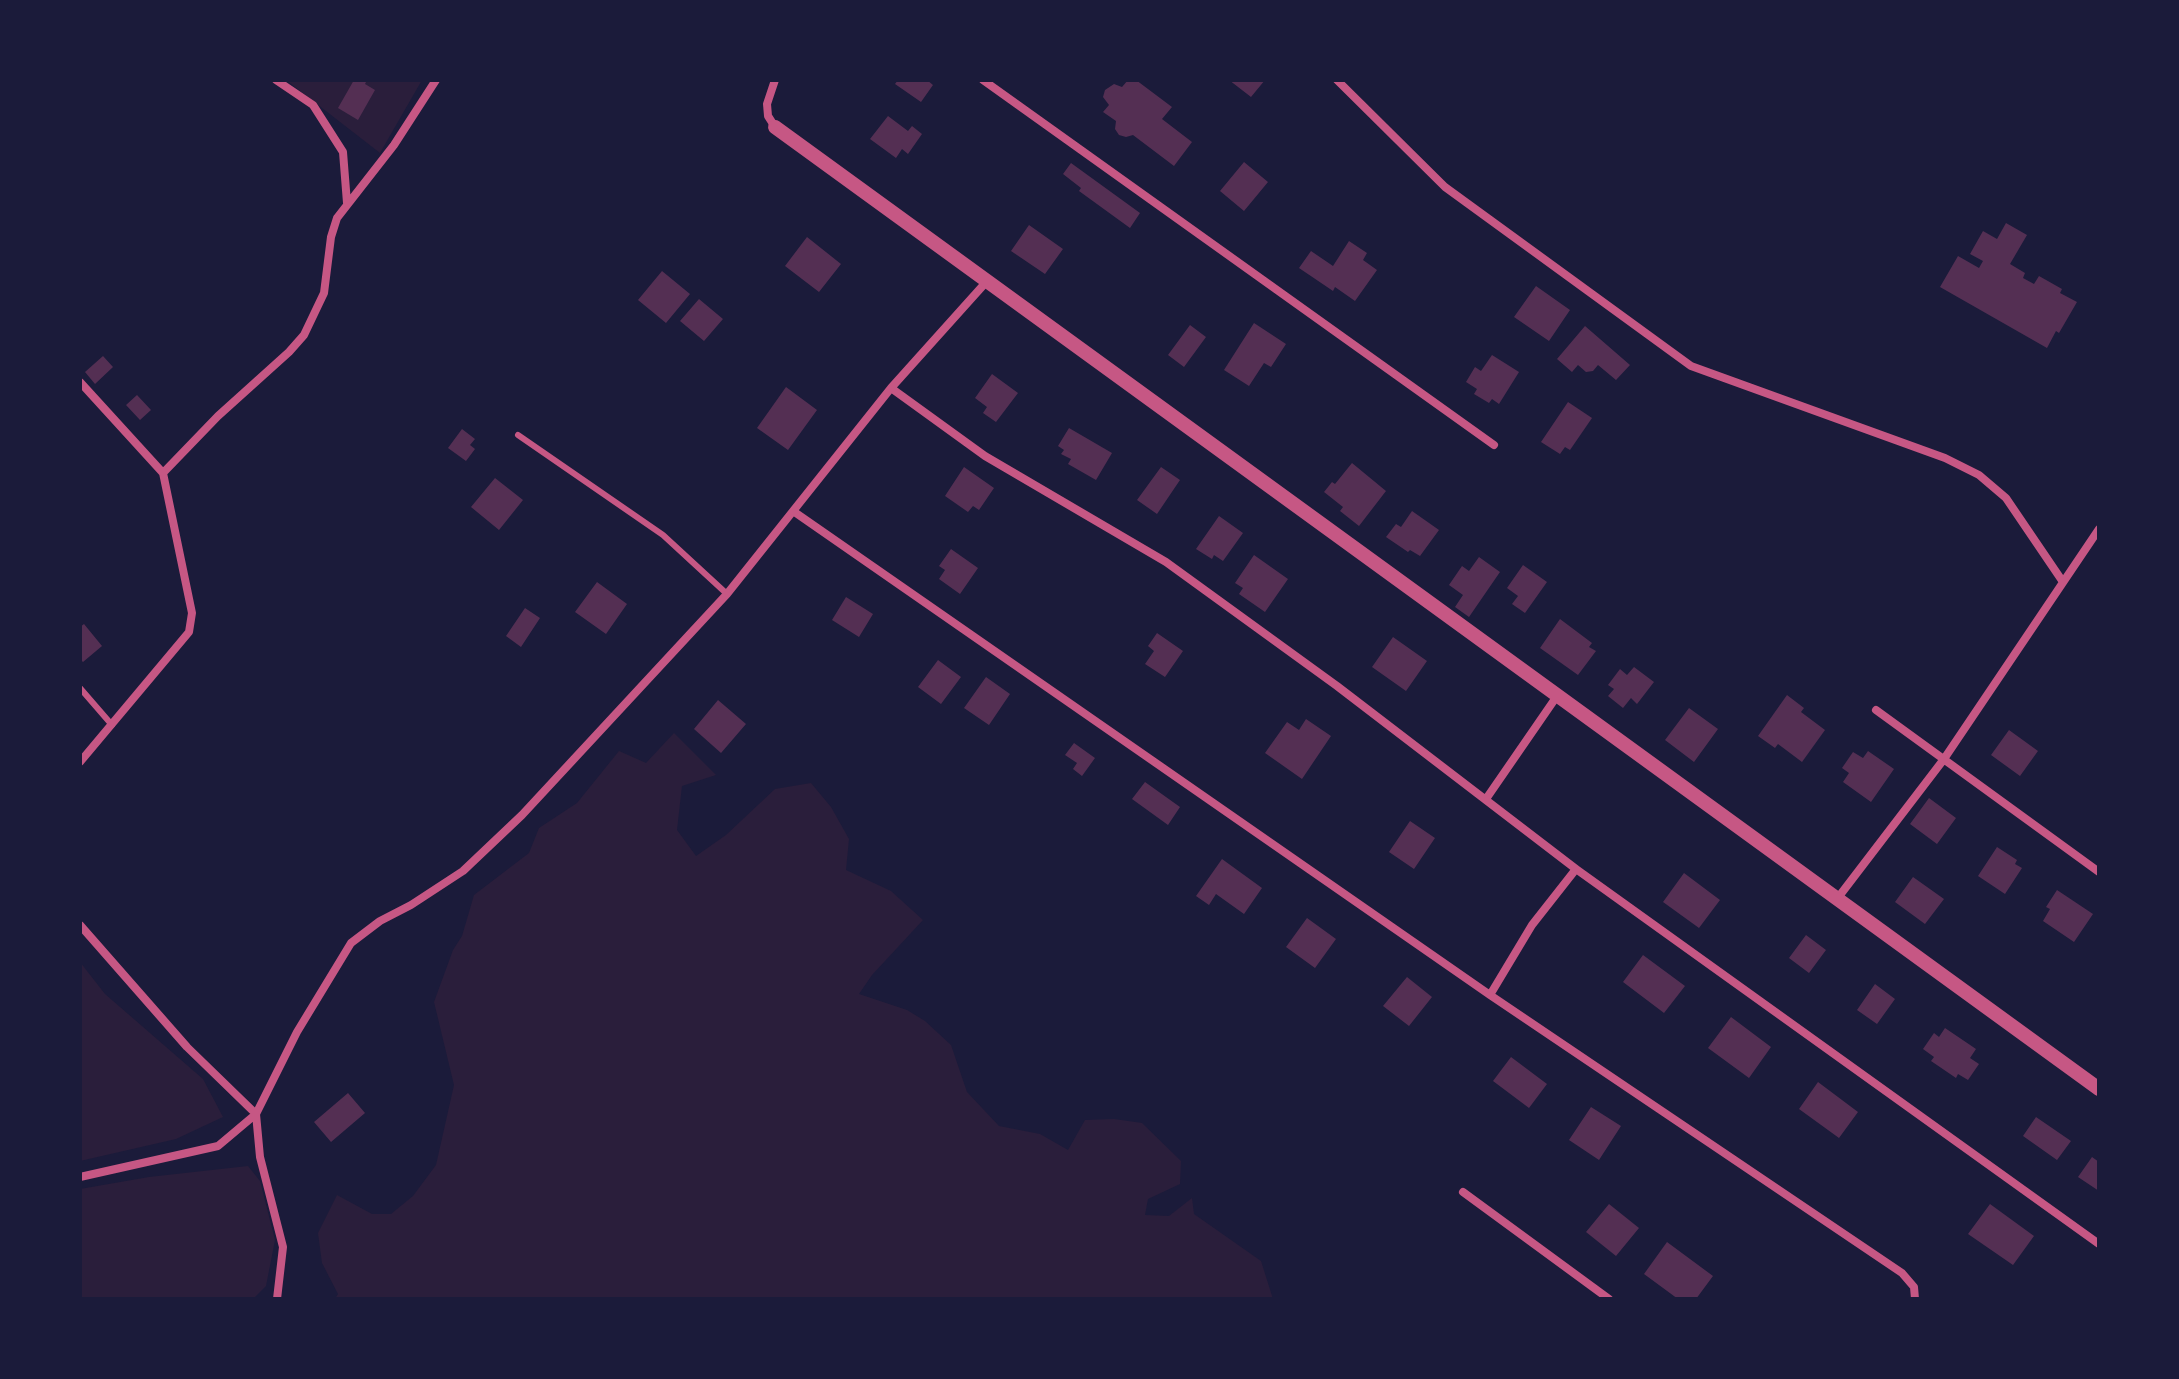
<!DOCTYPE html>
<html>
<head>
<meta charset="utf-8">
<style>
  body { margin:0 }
  #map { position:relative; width:2179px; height:1379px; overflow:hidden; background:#1b1b3a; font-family:Overpass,sans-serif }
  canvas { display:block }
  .frame { position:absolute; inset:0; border:82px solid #1b1b3a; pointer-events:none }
</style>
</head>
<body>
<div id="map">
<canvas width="2179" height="1379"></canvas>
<div class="frame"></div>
</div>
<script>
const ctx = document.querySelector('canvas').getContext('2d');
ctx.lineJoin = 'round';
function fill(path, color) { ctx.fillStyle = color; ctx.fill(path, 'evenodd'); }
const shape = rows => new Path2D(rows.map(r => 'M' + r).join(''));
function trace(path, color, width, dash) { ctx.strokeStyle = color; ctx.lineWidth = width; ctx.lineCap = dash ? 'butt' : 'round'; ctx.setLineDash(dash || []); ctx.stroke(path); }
const green = shape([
  [286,80,422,80,380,153],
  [674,733,716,775,682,786,677,830,696,856,726,835,775,789,811,783,831,807,849,839,846,870,891,891,923,920,872,975,859,994,907,1010,925,1021,951,1045,967,1092,999,1126,1040,1134,1068,1150,1085,1120,1114,1119,1142,1123,1181,1161,1180,1184,1148,1199,1145,1215,1169,1216,1192,1198,1194,1214,1261,1261,1273,1299,335,1299,338,1294,322,1263,318,1233,337,1195,372,1214,391,1214,413,1196,436,1165,454,1085,434,1002,453,950,462,936,474,895,529,853,539,828,577,803,619,751,646,763],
  [80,962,105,994,203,1079,223,1117,176,1139,80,1161],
  [248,1166,260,1181,275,1240,266,1286,253,1299,80,1299,80,1189,149,1177]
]);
const building = shape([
  [354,80,367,80,365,84,375,90,358,120,338,108],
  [898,80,927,80,933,85,921,102,895,84],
  [1128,80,1136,80,1172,107,1162,119,1192,142,1174,166,1133,135,1126,137,1119,135,1115,129,1116,121,1103,112,1109,105,1103,97,1105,90,1114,84,1122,87],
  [1229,80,1265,80,1251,97],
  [888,116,908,131,912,126,922,134,908,154,902,149,896,158,870,139],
  [1244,162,1268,182,1244,211,1220,191],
  [1071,163,1140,213,1130,228,1079,191,1081,188,1063,174],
  [2006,223,2027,235,2010,264,2025,273,2023,278,2034,284,2039,276,2062,289,2060,293,2077,302,2059,333,2056,331,2047,348,1940,287,1958,256,1979,268,1983,261,1970,254,1983,231,1997,239],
  [1029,225,1063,249,1045,274,1011,251],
  [807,237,841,264,819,292,785,266],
  [1349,241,1367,253,1363,260,1377,270,1355,301,1335,287,1333,291,1299,268,1311,251,1333,266],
  [662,271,690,294,666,323,638,300],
  [1536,286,1570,310,1549,341,1514,317],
  [699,299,723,319,704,341,680,321],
  [1254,323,1286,344,1271,367,1264,363,1249,386,1224,370],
  [1190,325,1206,337,1184,367,1168,355],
  [1585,326,1630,365,1616,380,1598,365,1593,371,1586,372,1578,365,1572,372,1557,359],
  [1492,355,1519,372,1499,404,1492,399,1489,403,1474,394,1477,389,1466,382,1475,367,1481,371],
  [103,356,113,367,95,384,85,372],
  [992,374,1018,393,996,422,983,413,987,407,975,398],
  [786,387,817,410,788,450,757,428],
  [137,395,151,410,140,420,126,405],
  [1568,402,1592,418,1570,450,1565,447,1560,454,1541,442],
  [1069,428,1112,453,1096,480,1068,464,1071,459,1061,454,1064,450,1058,446],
  [462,429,475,439,470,445,475,449,466,461,448,448],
  [1352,463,1386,491,1359,526,1340,511,1343,507,1324,492,1332,482,1335,484],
  [964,467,994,488,979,510,973,506,968,512,945,496],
  [1161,467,1180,480,1157,514,1137,500],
  [495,478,523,500,499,530,471,507],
  [1412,511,1439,530,1420,556,1410,550,1408,552,1386,537,1396,524,1401,527],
  [1219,516,1243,533,1223,561,1214,555,1212,559,1196,549],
  [951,549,978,568,960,594,939,579,945,570,939,566],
  [1254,555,1288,579,1265,612,1239,594,1243,588,1235,583],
  [1479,557,1500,572,1469,617,1455,607,1463,595,1449,585,1462,566,1469,571],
  [1523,565,1547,582,1525,613,1512,604,1518,596,1507,588],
  [597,582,627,604,606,634,575,612],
  [846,597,873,614,859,637,832,620],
  [525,608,540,618,521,647,506,636],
  [1560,619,1592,643,1589,647,1596,651,1578,675,1540,648],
  [84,624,102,646,83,662,80,659,80,627],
  [1157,633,1183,651,1165,677,1145,664,1154,651,1148,646],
  [1393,637,1427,661,1406,691,1372,667],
  [938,660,961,677,941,704,918,687],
  [1634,667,1654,682,1637,704,1631,698,1623,708,1608,696,1614,689,1608,685,1620,669,1627,675],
  [986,677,1010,694,989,725,964,708],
  [1787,695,1804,708,1801,712,1825,730,1802,762,1778,744,1775,748,1758,736],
  [718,700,746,724,721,753,694,729],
  [1689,708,1718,729,1694,762,1665,740],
  [1306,719,1331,736,1302,779,1265,753,1287,722,1299,730],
  [2009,730,2038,751,2020,776,1991,755],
  [1074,743,1095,758,1082,776,1073,769,1077,763,1065,755],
  [1868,751,1894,769,1871,802,1843,782,1849,773,1842,768,1853,752,1863,758],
  [1145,782,1180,807,1168,825,1132,799],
  [1929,798,1956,818,1937,844,1910,824],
  [1410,821,1435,838,1414,869,1389,852],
  [1997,847,2017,860,2015,864,2022,868,2005,894,1978,876],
  [1222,859,1262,888,1244,914,1216,894,1209,905,1196,896],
  [1684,873,1720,900,1699,928,1663,902],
  [1913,877,1944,899,1925,924,1895,902],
  [2057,890,2093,914,2074,942,2043,921,2050,909,2046,907],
  [1307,918,1336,939,1315,968,1286,947],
  [1806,935,1826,950,1809,973,1789,958],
  [1643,955,1685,986,1664,1013,1623,982],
  [1407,977,1432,997,1409,1026,1383,1006],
  [1875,984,1895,999,1877,1024,1857,1010],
  [1731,1017,1771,1047,1749,1078,1708,1048],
  [1945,1028,1976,1049,1970,1058,1979,1064,1968,1080,1958,1074,1956,1078,1931,1061,1934,1057,1923,1049,1934,1033,1939,1037],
  [1511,1057,1547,1084,1529,1108,1493,1081],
  [1818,1082,1858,1112,1839,1138,1799,1109],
  [348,1093,365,1113,331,1142,314,1122],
  [1591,1107,1621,1126,1599,1160,1569,1140],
  [2036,1117,2071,1141,2057,1160,2023,1136],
  [2092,1157,2099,1162,2099,1191,2078,1177],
  [1609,1204,1639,1228,1616,1256,1586,1232],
  [1990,1204,2034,1236,2013,1265,1968,1234],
  [1667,1242,1713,1276,1696,1299,1678,1299,1644,1274]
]);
const service = shape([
  [518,435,663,535,727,594],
  [80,688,112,725]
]);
const minor = shape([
  [276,80,313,105,343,152,347,203],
  [775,80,767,104,768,116,775,127],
  [983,80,1494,445],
  [1337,80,1445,187,1691,366,1945,458,1979,475,2006,498,2063,582],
  [80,382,163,473,192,613,189,632,80,762],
  [891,388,985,456,1166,562,1337,686,1576,869,2099,1244],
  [163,473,218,416,289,352,304,335,324,293,331,237,337,218,394,145,436,80],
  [793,511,1490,995,1902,1273,1914,1287,1915,1299],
  [1876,710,2099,872],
  [1486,799,1557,696],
  [1837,899,1944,759,2099,529],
  [80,925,187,1047,256,1114],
  [1490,995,1532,925,1576,869],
  [80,1177,218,1146,256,1114],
  [1463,1192,1609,1299],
  [277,1299,283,1247,260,1157,256,1114,297,1032,351,943,380,921,411,905,463,871,522,815,727,594,891,388,988,280]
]);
const tertiary = shape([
  [775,127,2099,1089]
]);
fill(green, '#2a1e3b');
fill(building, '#542f53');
trace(service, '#c65784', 6);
trace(minor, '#c65784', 8);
trace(tertiary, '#c65784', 14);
</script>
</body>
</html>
